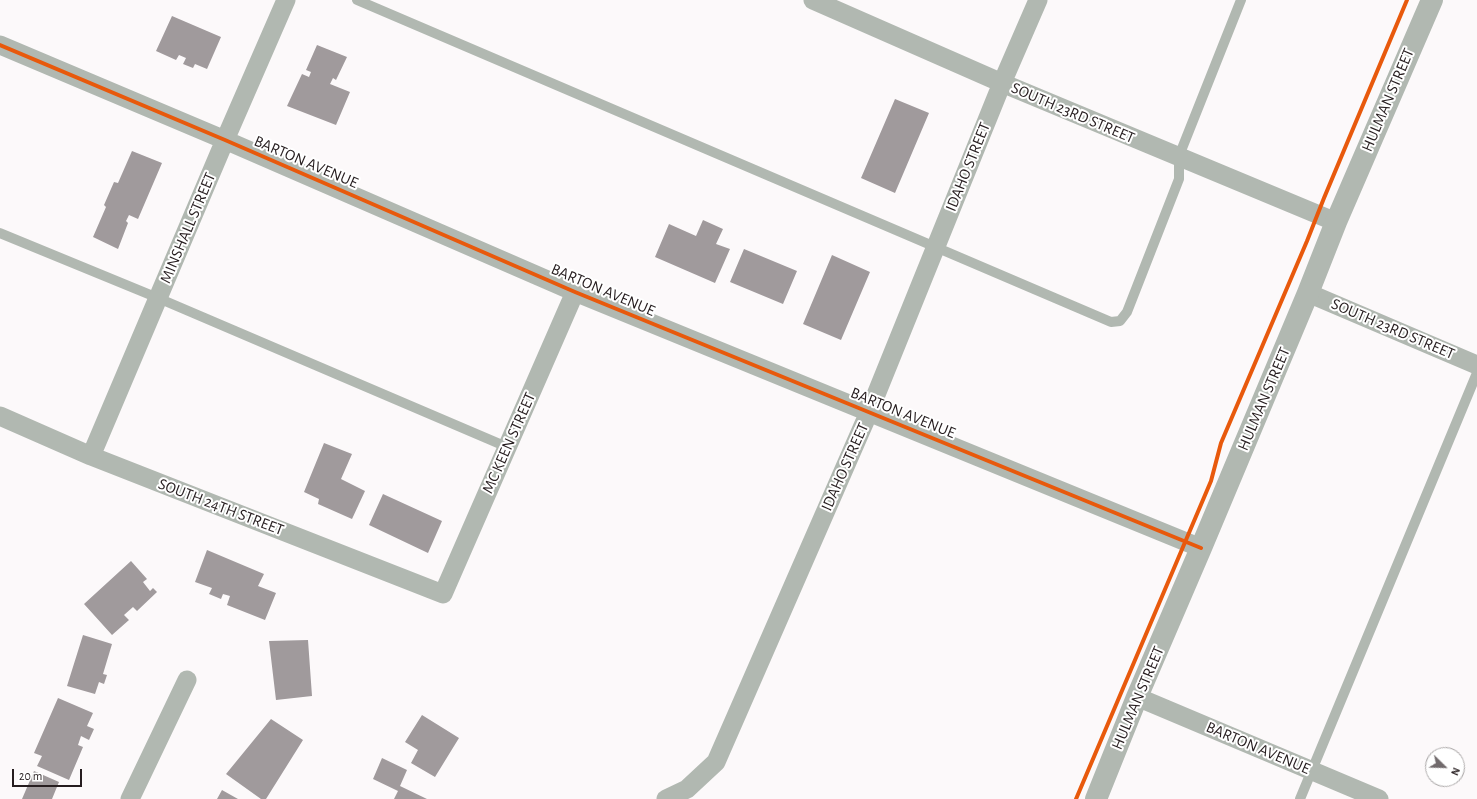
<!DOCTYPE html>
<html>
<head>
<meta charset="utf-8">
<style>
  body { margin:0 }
  #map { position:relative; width:1477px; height:799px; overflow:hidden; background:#fcf9fa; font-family:"Alegreya Sans",sans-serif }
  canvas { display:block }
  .north { position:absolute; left:1425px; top:747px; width:40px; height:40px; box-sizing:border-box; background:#fff; border:1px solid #a8a5a5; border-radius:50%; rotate:113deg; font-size:11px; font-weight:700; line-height:16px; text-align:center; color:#261d1f }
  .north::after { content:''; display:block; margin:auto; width:14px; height:18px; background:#716a6c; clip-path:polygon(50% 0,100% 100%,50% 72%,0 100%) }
  .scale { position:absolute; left:12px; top:769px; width:70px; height:18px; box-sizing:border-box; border:2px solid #261d1f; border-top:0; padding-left:5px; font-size:12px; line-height:14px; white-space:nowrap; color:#261d1f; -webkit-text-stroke:3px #fff; paint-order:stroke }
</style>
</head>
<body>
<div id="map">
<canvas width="1477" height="799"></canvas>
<div class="north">N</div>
<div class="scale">20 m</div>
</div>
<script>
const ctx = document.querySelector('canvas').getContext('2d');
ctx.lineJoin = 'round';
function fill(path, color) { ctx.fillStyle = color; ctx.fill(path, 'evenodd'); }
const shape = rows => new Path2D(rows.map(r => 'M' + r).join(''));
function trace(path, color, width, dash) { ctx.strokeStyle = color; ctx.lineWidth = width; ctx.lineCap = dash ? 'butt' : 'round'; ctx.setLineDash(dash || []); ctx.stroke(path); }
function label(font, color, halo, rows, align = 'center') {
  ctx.font = font + ' "Alegreya Sans",sans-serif'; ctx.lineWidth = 4; ctx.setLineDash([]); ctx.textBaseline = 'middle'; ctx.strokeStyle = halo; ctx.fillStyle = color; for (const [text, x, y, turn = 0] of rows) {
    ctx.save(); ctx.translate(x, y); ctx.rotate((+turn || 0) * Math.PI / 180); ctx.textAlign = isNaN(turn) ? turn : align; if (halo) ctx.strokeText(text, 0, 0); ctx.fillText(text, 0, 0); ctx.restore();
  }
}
const building = shape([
  [172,16,221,37,207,69,195,64,193,68,183,64,186,58,179,55,176,60,156,51],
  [317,45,347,57,336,80,333,78,330,84,350,92,336,125,287,106,302,74,309,77,311,72,306,70],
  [895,99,929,113,895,193,861,178],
  [132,151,162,163,138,219,129,215,126,221,128,223,118,249,93,237,106,207,104,205,114,182,118,183],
  [703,220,723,229,716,244,730,249,715,283,655,257,669,224,696,236],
  [744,249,797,271,783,304,730,282],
  [832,255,870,272,841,340,803,324],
  [324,443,352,454,341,479,365,491,352,519,318,504,319,499,304,492],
  [383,494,442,521,428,553,369,525],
  [207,550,264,574,258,586,276,593,265,620,227,605,230,596,223,594,221,599,209,594,212,588,195,582],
  [131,561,147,579,143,582,150,591,153,588,157,592,137,611,133,607,124,615,129,620,112,635,84,604],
  [83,635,112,644,103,674,107,675,104,684,99,682,95,694,67,686],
  [308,640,312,696,276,700,269,641],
  [58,698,93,713,87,726,94,729,89,740,81,736,78,745,83,747,69,780,37,766,42,756,34,753],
  [422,715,459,738,435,777,411,763,418,750,405,742],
  [271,719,303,740,266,799,261,799,226,774],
  [382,758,407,770,400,786,427,799,394,799,398,791,373,779],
  [34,771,59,782,52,799,22,799],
  [222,790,238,799,217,799]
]);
const service = shape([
  [357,0,1111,322,1120,321,1127,312,1179,179,1179,156,1241,0],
  [0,233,158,298,507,447],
  [1300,799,1477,373]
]);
const minor = shape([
  [813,0,1002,83,1336,222],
  [0,45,225,140,575,292,1201,548],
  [1308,293,1477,365],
  [0,416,91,456,443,594,575,292],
  [91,456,225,140,286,0],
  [1137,697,1379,799],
  [130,799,187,680],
  [666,799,687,789,716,762,869,412,1002,83,1038,0]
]);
const tertiary = shape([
  [1096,799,1137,697,1201,548,1308,293,1336,222,1432,0]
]);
const cycleway = shape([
  [0,45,225,140,575,292,1201,548],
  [1076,799,1211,481,1221,443,1307,241,1324,198,1407,0]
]);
const streetNames = [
  ["HULMAN STREET",1388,100,-67],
  ["SOUTH 23RD STREET",1073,113,23],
  ["BARTON AVENUE",306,162,23],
  ["IDAHO STREET",968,167,-68],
  ["MINSHALL STREET",188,228,-67],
  ["BARTON AVENUE",603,290,23],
  ["SOUTH 23RD STREET",1393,329,23],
  ["HULMAN STREET",1264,399,-67],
  ["BARTON AVENUE",903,413,22],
  ["MC KEEN STREET",509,443,-66],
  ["IDAHO STREET",845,467,-66],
  ["SOUTH 24TH STREET",221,507,21],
  ["HULMAN STREET",1138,698,-67],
  ["BARTON AVENUE",1258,748,23]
];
fill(building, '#a09a9c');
trace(service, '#b1b8b1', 10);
trace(minor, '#b1b8b1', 19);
trace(tertiary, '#b1b8b1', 22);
trace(cycleway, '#e8590c', 4);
label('16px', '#261d1f', '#fff', streetNames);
</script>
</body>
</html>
